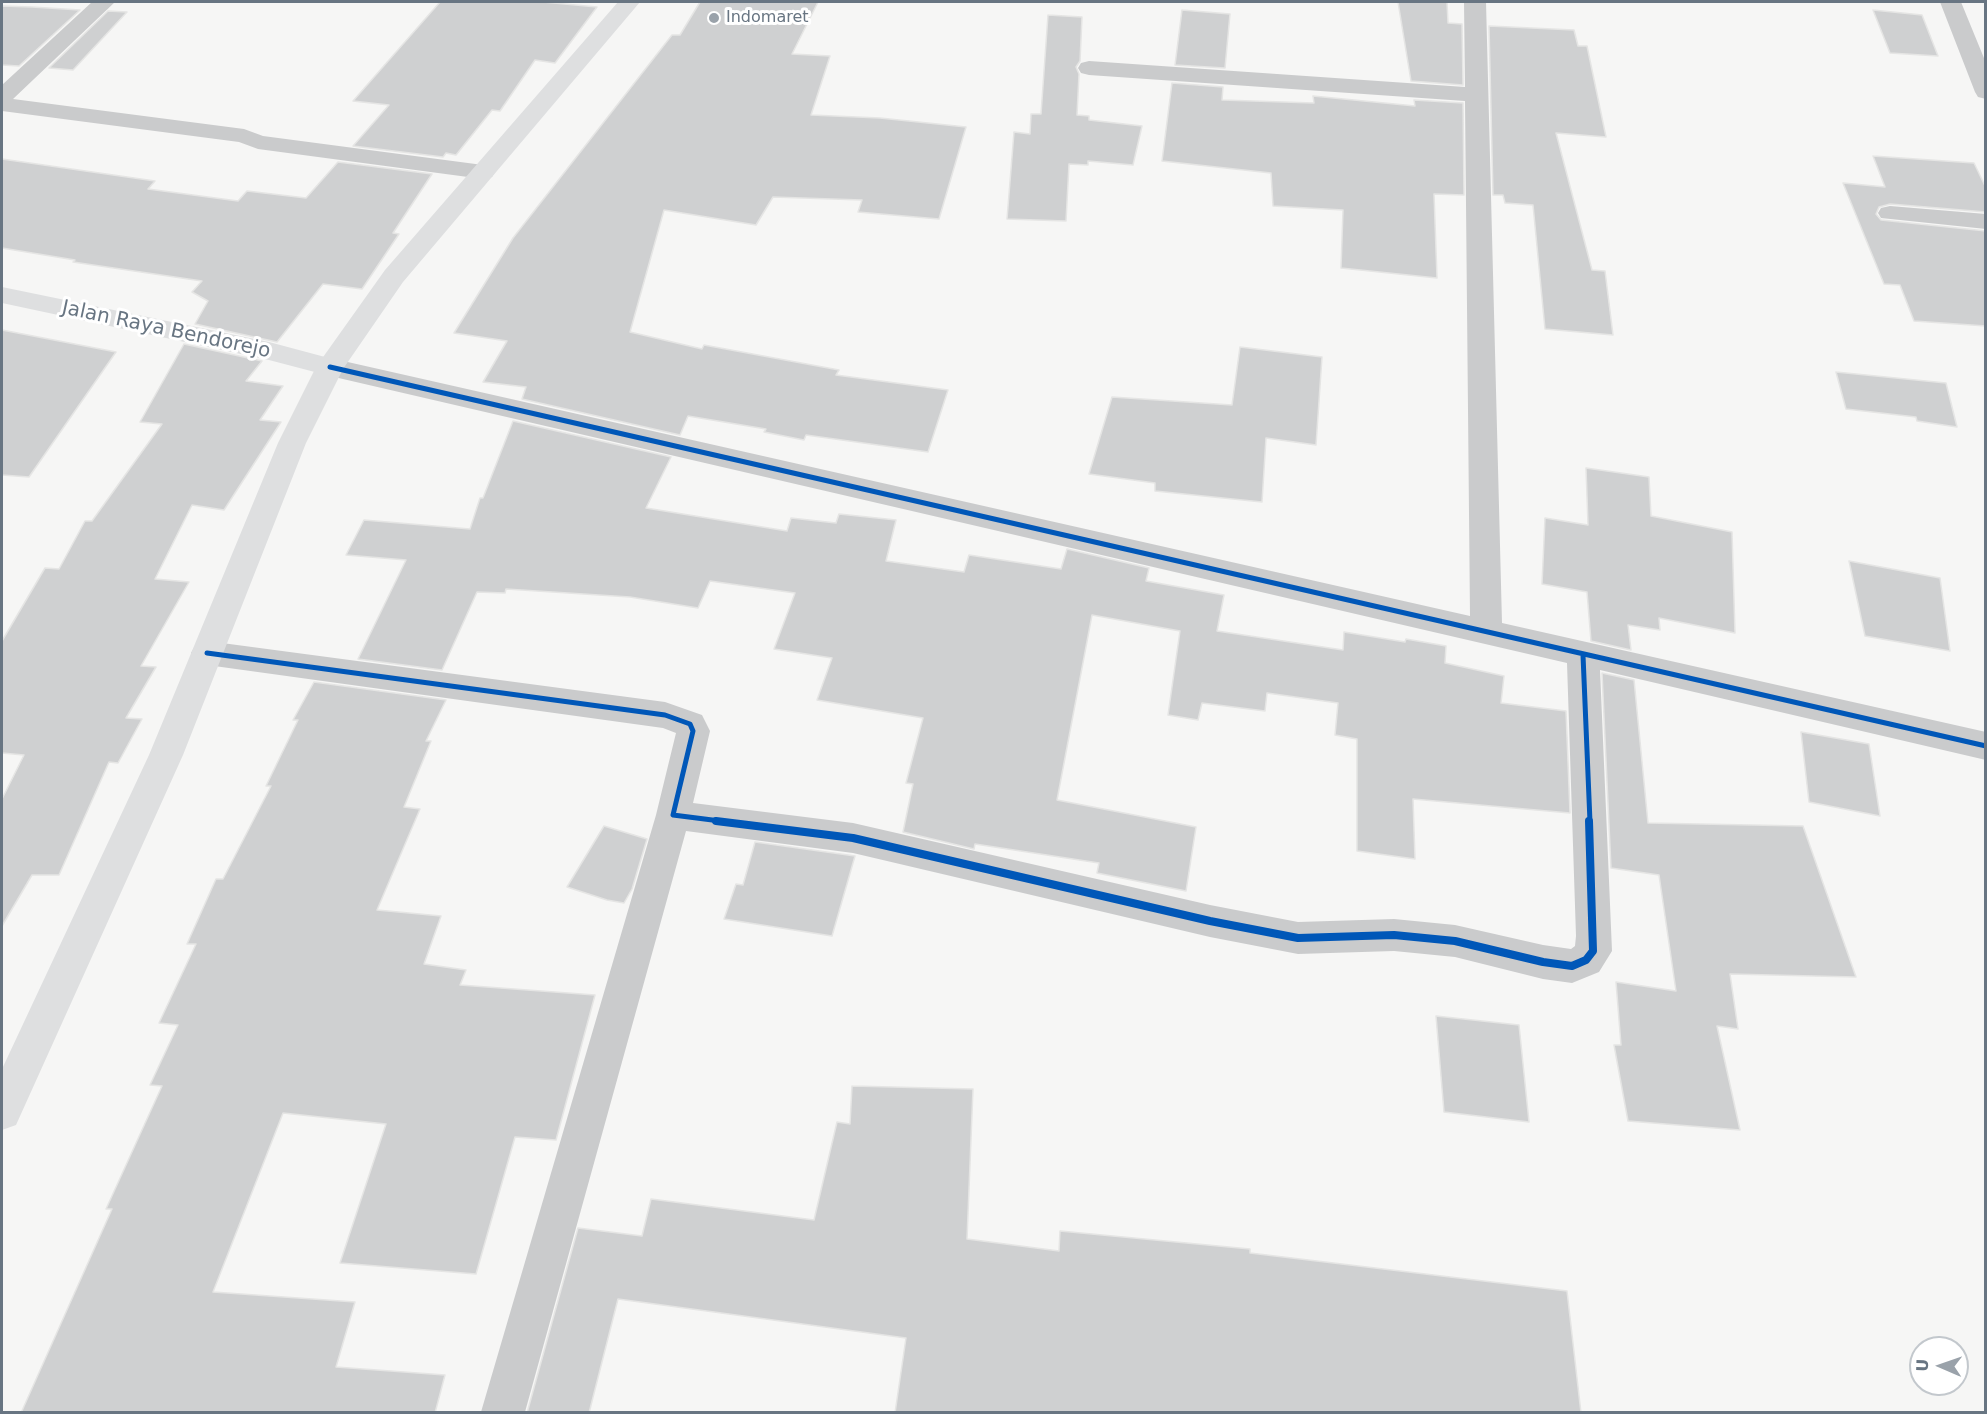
<!DOCTYPE html>
<html>
<head>
<meta charset="utf-8">
<style>
  body { margin:0 }
  #map { position:relative; width:1987px; height:1414px; overflow:hidden; background:#f6f6f5; font-family:"DejaVu Sans",sans-serif }
  canvas { display:block }
  .frame { position:absolute; inset:0; border:3px solid #687582; pointer-events:none }
  .north { position:absolute; left:1909px; top:1336px; width:60px; height:60px; box-sizing:border-box; background:#fff; border:2px solid #c3c8cd; border-radius:50%; rotate:272deg; font-size:16px; font-weight:700; line-height:24px; text-align:center; color:#687582 }
  .north::after { content:''; display:block; margin:auto; width:21px; height:27px; background:#9aa2aa; clip-path:polygon(50% 0,100% 100%,50% 72%,0 100%) }
</style>
</head>
<body>
<div id="map">
<canvas width="1987" height="1414"></canvas>
<div class="frame"></div>
<div class="north">U</div>
</div>
<script>
const ctx = document.querySelector('canvas').getContext('2d');
ctx.lineJoin = 'round';
function fill(path, color) { ctx.fillStyle = color; ctx.fill(path, 'evenodd'); }
const shape = rows => new Path2D(rows.map(r => 'M' + r).join(''));
function trace(path, color, width, dash) { ctx.strokeStyle = color; ctx.lineWidth = width; ctx.lineCap = dash ? 'butt' : 'round'; ctx.setLineDash(dash || []); ctx.stroke(path); }
function label(font, color, halo, rows, align = 'center') {
  ctx.font = font + ' "DejaVu Sans",sans-serif'; ctx.lineWidth = 6; ctx.setLineDash([]); ctx.textBaseline = 'middle'; ctx.strokeStyle = halo; ctx.fillStyle = color; for (const [text, x, y, turn = 0] of rows) {
    ctx.save(); ctx.translate(x, y); ctx.rotate((+turn || 0) * Math.PI / 180); ctx.textAlign = isNaN(turn) ? turn : align; if (halo) ctx.strokeText(text, 0, 0); ctx.fillText(text, 0, 0); ctx.restore();
  }
}
const building = shape([
  [440,2,543,2,597,7,555,63,535,60,500,111,492,110,456,155,446,153,443,157,353,146,389,105,353,101,440,2],
  [700,2,818,2,792,54,830,56,811,115,880,118,966,127,939,219,858,212,862,200,773,197,756,225,664,210,630,332,702,349,704,345,839,370,836,375,948,390,928,452,806,435,804,440,764,432,766,429,688,416,680,435,522,399,526,387,483,382,507,341,454,333,513,238,672,35,680,35,700,2],
  [1398,2,1447,2,1448,23,1462,24,1463,85,1411,81,1398,2],
  [2,6,32,7,80,10,19,66,2,65,2,6],
  [1182,10,1230,14,1225,68,1175,65,1182,10],
  [1873,10,1922,15,1938,56,1890,53,1873,10],
  [108,11,127,12,73,70,49,68,108,11],
  [1048,15,1082,17,1080,61,1076,67,1079,74,1077,115,1089,116,1089,120,1142,126,1133,165,1088,161,1088,165,1069,164,1066,221,1007,219,1014,132,1030,134,1031,114,1041,114,1048,15],
  [1489,26,1574,30,1578,46,1587,46,1606,137,1556,133,1592,270,1605,271,1613,335,1545,329,1533,205,1505,203,1503,195,1493,195,1489,26],
  [1172,83,1223,87,1222,100,1314,103,1313,96,1415,106,1414,100,1463,103,1464,195,1434,194,1437,278,1341,268,1343,210,1273,206,1271,173,1162,161,1172,83],
  [1873,156,1974,163,1986,188,1986,212,1890,204,1879,207,1876,214,1881,220,1986,231,1986,326,1914,321,1900,285,1884,284,1843,183,1885,187,1873,156],
  [2,159,155,181,148,189,238,201,247,191,306,198,338,162,432,174,393,233,399,234,362,289,323,284,277,342,195,324,208,301,192,292,202,281,73,262,75,260,2,248,2,159],
  [2,330,116,352,29,477,2,475,2,330],
  [184,344,262,361,246,381,283,386,260,420,281,422,224,510,192,505,155,579,189,582,141,666,156,667,126,718,142,719,118,763,109,762,59,875,32,875,2,926,2,799,24,755,2,753,2,641,45,568,59,569,85,521,92,521,162,424,140,422,184,344],
  [1240,347,1322,357,1316,445,1266,438,1262,502,1155,491,1155,483,1089,474,1112,397,1232,405,1240,347],
  [1836,372,1946,383,1957,427,1917,421,1916,417,1846,409,1836,372],
  [513,421,671,457,646,508,787,531,791,518,836,523,839,514,896,520,886,561,964,572,969,555,1061,569,1067,549,1149,568,1146,581,1224,595,1217,631,1343,650,1344,632,1405,642,1406,639,1446,646,1445,663,1504,676,1501,703,1566,711,1570,813,1413,799,1415,859,1357,851,1357,739,1335,735,1338,703,1267,693,1265,711,1202,703,1198,720,1168,715,1180,631,1092,615,1057,800,1196,827,1186,891,1097,873,1099,863,975,844,974,849,903,832,913,784,906,783,923,718,817,700,832,658,774,649,795,593,710,581,698,608,630,597,506,589,505,593,477,592,442,670,358,659,406,560,346,555,364,520,470,529,480,498,483,498,513,421],
  [1586,468,1649,477,1651,516,1732,532,1735,633,1659,618,1660,630,1628,625,1631,650,1591,641,1587,592,1542,584,1545,518,1588,525,1586,468],
  [1849,561,1940,578,1950,651,1865,636,1849,561],
  [1602,673,1634,680,1648,823,1803,826,1856,977,1730,974,1738,1029,1717,1026,1740,1130,1628,1121,1614,1045,1621,1045,1616,982,1676,991,1659,875,1611,868,1602,673],
  [314,682,446,700,426,741,431,741,404,807,420,809,377,910,441,916,424,964,466,970,460,985,595,995,556,1140,515,1137,476,1274,340,1263,386,1124,283,1113,213,1292,355,1302,336,1367,445,1375,435,1413,21,1413,112,1209,106,1209,162,1086,150,1085,178,1025,159,1023,196,944,187,944,216,879,223,879,271,786,266,786,298,720,293,720,314,682],
  [1801,732,1869,744,1880,816,1809,802,1801,732],
  [604,826,647,839,632,889,624,903,607,900,567,887,604,826],
  [755,842,855,856,832,936,724,919,736,884,743,885,755,842],
  [1436,1016,1519,1025,1529,1122,1444,1112,1436,1016],
  [852,1086,973,1089,967,1239,1059,1251,1060,1231,1250,1249,1250,1253,1567,1291,1581,1413,895,1413,906,1338,618,1299,589,1413,527,1413,578,1228,642,1236,651,1199,814,1220,837,1122,850,1124,852,1086]
]);
const minor = shape([
  [92,2,115,2,13,99,244,129,263,136,483,165,492,167,495,172,492,177,483,179,258,149,239,142,2,111,2,85,92,2],
  [1464,2,1486,2,1502,623,1986,732,1986,760,1600,670,1612,951,1599,972,1572,983,1543,979,1455,957,1394,951,1298,954,1210,937,853,853,686,831,525,1412,481,1412,656,815,676,733,663,728,207,665,196,662,191,653,196,644,207,641,665,702,702,715,710,731,693,803,853,823,1210,905,1298,922,1394,919,1455,925,1543,945,1571,949,1575,946,1576,936,1567,663,330,376,320,373,316,367,320,361,330,358,1470,616,1465,101,1089,75,1081,73,1078,68,1081,63,1089,61,1465,87,1464,2],
  [1940,2,1961,2,1986,63,1986,99,1978,97,1975,92,1940,2],
  [1890,206,1986,214,1986,229,1881,218,1878,213,1881,208,1890,206]
]);
const major = shape([
  [2,287,269,342,340,361,344,367,340,373,330,376,269,360,2,303,2,287]
]);
const highway = shape([
  [618,2,640,2,403,282,343,369,306,443,183,755,16,1125,2,1130,2,1069,149,755,278,443,316,367,385,270,618,2]
]);
const cyclewayFar1 = shape([
  [330,367,1986,746],
  [207,653,665,715,690,724,693,731,673,815,728,822],
  [1583,655,1590,822]
]);
const cycleway = shape([
  [716,821,853,838,1210,921,1298,938,1394,935,1455,941,1543,962,1572,966,1586,960,1593,951,1589,821]
]);
const markers = [
  [714,18,6,"#9aa2aa"]
];
const farPoinames = [
  ["Indomaret",726,18]
];
const streetNames = [
  ["Jalan Raya Bendorejo",166,330,12]
];
fill(building, '#cfd0d1');
trace(building, '#e5e5e4', 1.5);
fill(minor, '#cacbcc');
fill(major, '#dedfe0');
fill(highway, '#dedfe0');
trace(cyclewayFar1, '#0057b8', 5);
trace(cycleway, '#0057b8', 8);
for (const [x, y, r, color] of markers) { const dot = new Path2D(); dot.arc(x, y, r, 0, 2 * Math.PI); ctx.fillStyle = color; ctx.fill(dot); trace(dot, '#fff', 2); }
label('16px', '#687582', '#fff', farPoinames, 'left');
label('20px', '#687582', '#fff', streetNames);
</script>
</body>
</html>
